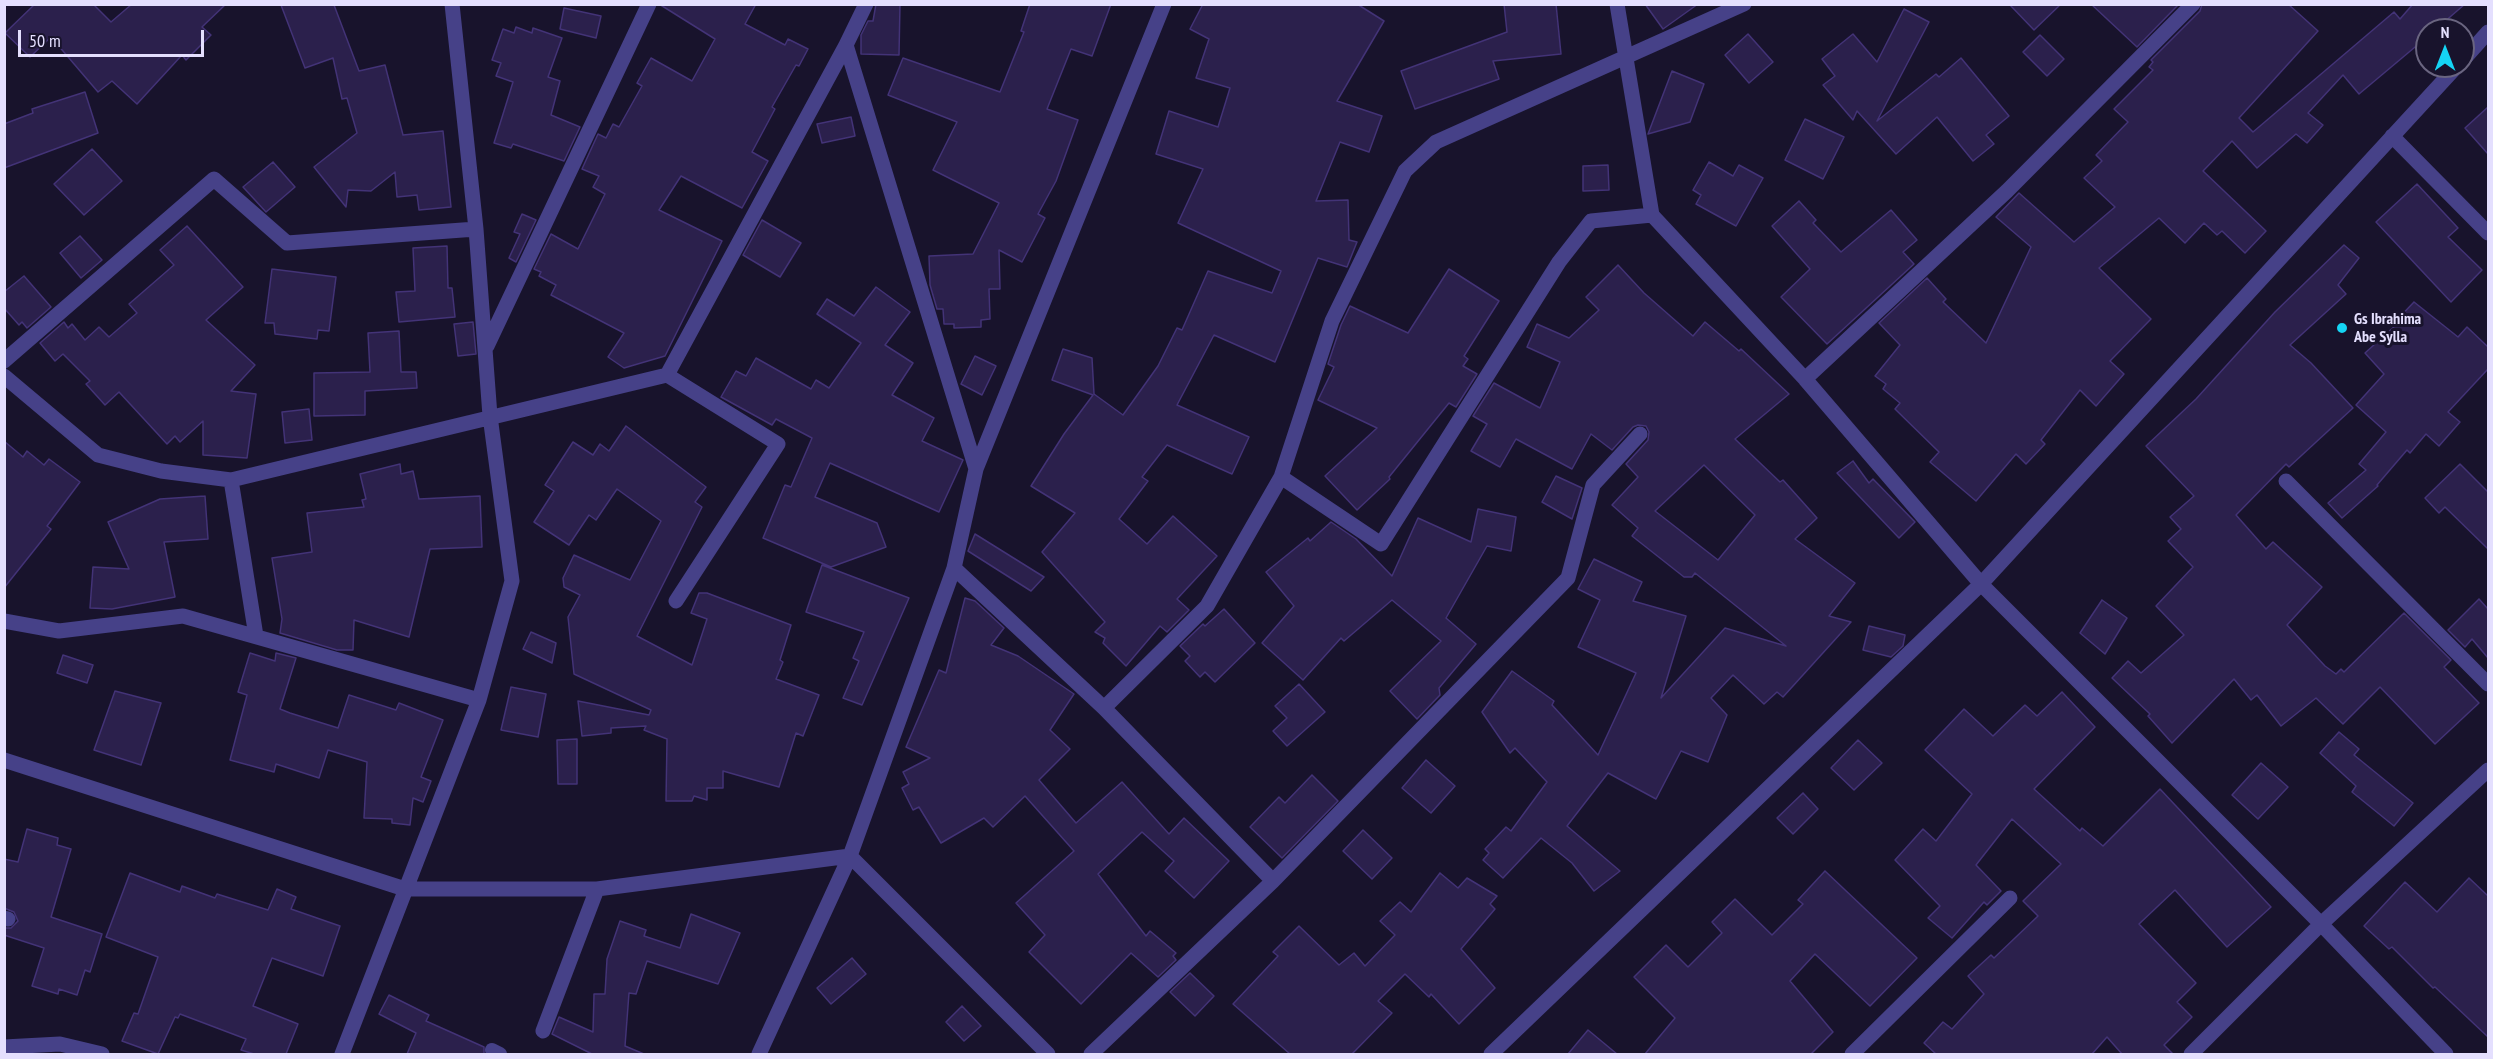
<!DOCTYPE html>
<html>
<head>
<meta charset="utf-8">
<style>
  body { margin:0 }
  #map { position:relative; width:2493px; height:1059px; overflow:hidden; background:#18132c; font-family:"PT Sans Narrow",sans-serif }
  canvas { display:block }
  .frame { position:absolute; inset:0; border:6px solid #e4dffe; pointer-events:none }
  .north { position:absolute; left:2415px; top:18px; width:60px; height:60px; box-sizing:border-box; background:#18132c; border:2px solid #6a6580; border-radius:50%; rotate:0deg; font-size:16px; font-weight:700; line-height:24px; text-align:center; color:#e4dffe }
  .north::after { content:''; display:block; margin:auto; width:21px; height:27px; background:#15d4f4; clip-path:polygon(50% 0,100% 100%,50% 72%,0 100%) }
  .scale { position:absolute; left:18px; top:30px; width:186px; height:27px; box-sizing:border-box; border:3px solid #e4dffe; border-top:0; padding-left:8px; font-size:18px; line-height:21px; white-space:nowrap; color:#e4dffe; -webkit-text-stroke:4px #18132c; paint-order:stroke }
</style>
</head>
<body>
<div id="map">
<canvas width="2493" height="1059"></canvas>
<div class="frame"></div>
<div class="north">N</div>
<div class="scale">50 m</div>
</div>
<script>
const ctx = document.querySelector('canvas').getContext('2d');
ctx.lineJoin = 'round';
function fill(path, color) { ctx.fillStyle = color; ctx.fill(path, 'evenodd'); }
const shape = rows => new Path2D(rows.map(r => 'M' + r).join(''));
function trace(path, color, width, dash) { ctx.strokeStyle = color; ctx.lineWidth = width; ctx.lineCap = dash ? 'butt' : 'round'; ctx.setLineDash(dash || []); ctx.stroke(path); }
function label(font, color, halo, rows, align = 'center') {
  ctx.font = font + ' "PT Sans Narrow",sans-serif'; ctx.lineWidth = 6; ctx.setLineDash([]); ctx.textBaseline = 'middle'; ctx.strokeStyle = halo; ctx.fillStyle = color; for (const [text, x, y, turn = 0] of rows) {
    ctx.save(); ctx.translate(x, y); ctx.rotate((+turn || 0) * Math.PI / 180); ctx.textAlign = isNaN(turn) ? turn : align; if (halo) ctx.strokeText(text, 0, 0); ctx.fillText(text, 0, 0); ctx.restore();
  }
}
const building = shape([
  [35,4,93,4,111,22,132,4,226,4,202,27,211,35,186,60,182,55,137,104,112,81,98,92,51,37,30,57,5,33,35,4],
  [659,4,756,4,745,24,785,45,788,39,808,49,799,66,796,65,772,107,775,109,752,152,768,161,742,208,681,176,659,210,722,241,665,356,624,368,608,357,624,333,551,295,556,285,539,276,541,272,534,269,551,234,578,249,605,194,593,187,599,176,582,169,598,134,606,138,613,124,619,127,642,86,637,83,651,58,692,81,715,39,659,4],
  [876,4,900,4,899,55,861,54,861,35,868,21,873,21,876,4],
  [1030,4,1111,4,1092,56,1071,49,1047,109,1078,120,1056,181,1038,214,1045,218,1022,262,999,250,1000,289,989,289,990,319,981,320,981,327,954,328,954,324,944,324,943,309,937,309,930,285,929,256,973,254,999,203,933,170,957,122,888,95,903,58,1000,92,1024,32,1021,31,1030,4],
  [1203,4,1357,4,1384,21,1337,101,1382,116,1369,152,1340,142,1316,201,1348,200,1349,240,1357,242,1347,267,1318,258,1275,362,1214,335,1177,405,1249,437,1232,474,1167,445,1142,477,1148,481,1119,519,1147,544,1173,516,1217,556,1177,599,1189,610,1167,632,1160,626,1126,666,1103,643,1105,638,1095,632,1105,622,1042,552,1075,513,1031,486,1064,434,1093,395,1052,380,1063,349,1092,358,1094,394,1123,415,1158,366,1177,328,1182,330,1208,271,1272,293,1281,271,1178,223,1203,169,1156,154,1169,111,1218,127,1230,88,1196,78,1209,39,1190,29,1203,4],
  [1504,4,1556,4,1561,54,1493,61,1499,79,1415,109,1401,71,1507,32,1504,4],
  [1645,4,1698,4,1663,29,1645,4],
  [2009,4,2061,4,2034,30,2009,4],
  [2091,4,2179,4,2137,47,2091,4],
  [2202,4,2288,4,2318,31,2239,118,2253,132,2394,12,2400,19,2413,4,2465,4,2435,30,2427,30,2427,37,2359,94,2343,75,2308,113,2323,125,2307,143,2296,134,2257,168,2232,141,2203,171,2266,231,2245,253,2222,231,2217,235,2204,223,2185,243,2159,218,2099,268,2151,319,2110,361,2124,374,2096,406,2080,390,2041,440,2045,444,2026,464,2016,454,1976,501,1930,462,1939,452,1895,409,1900,403,1883,389,1886,384,1875,376,1900,345,1879,323,1927,278,1946,299,1943,302,1986,343,2031,247,1996,217,2019,193,2074,242,2115,207,2084,178,2102,161,2096,155,2128,122,2114,109,2153,70,2149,67,2153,62,2151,60,2200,11,2202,4],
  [281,5,334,5,359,71,385,65,403,135,443,131,451,207,419,210,417,195,397,197,395,172,371,191,348,190,346,207,314,167,357,133,347,98,342,99,333,58,305,68,281,5],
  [564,8,601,16,596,38,560,29,564,8],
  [1904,9,1929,22,1877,121,1936,74,1939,77,1961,58,2009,116,1986,135,1994,144,1973,161,1937,117,1896,154,1857,111,1853,120,1823,85,1835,76,1822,59,1853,34,1877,62,1904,9],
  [516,27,532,33,533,28,562,38,548,77,560,81,551,115,580,127,564,161,513,144,511,148,494,143,513,82,496,76,501,63,492,60,503,29,514,33,516,27],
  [1748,34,1773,62,1749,83,1725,55,1748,34],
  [2040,35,2064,59,2047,76,2023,52,2040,35],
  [1672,71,1704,84,1690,122,1648,134,1672,71],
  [85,92,98,133,4,168,4,124,33,113,32,109,85,92],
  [2488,107,2488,154,2465,128,2488,107],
  [851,117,855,136,822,143,817,124,851,117],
  [1805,119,1844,137,1823,179,1785,160,1805,119],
  [92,149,122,181,84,215,54,184,92,149],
  [273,162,295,187,266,212,243,187,273,162],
  [1709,162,1733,176,1739,165,1763,178,1736,226,1696,204,1701,195,1693,190,1709,162],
  [1608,165,1609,190,1583,191,1583,166,1608,165],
  [2417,184,2458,228,2448,237,2482,270,2451,302,2376,222,2417,184],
  [1799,201,1816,220,1813,223,1841,252,1891,210,1917,240,1903,252,1914,264,1827,344,1781,297,1810,269,1772,226,1799,201],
  [522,214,536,220,516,262,509,258,520,234,514,232,522,214],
  [762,220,801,243,780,277,743,255,762,220],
  [187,226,243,287,206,320,255,365,231,391,256,394,247,458,203,455,203,421,180,442,175,436,167,444,119,392,105,405,86,384,90,381,63,354,55,361,40,343,64,322,68,328,72,324,85,340,99,327,109,337,137,313,129,304,174,265,160,250,187,226],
  [80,236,102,260,81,278,60,253,80,236],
  [2344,245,2359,258,2338,285,2346,294,2290,345,2311,363,2353,408,2289,467,2286,464,2236,515,2266,549,2273,542,2322,587,2287,625,2325,666,2336,674,2341,669,2344,672,2404,613,2451,660,2444,667,2479,703,2435,744,2380,687,2343,724,2316,698,2281,726,2257,695,2251,700,2234,679,2172,743,2148,716,2150,714,2112,678,2128,661,2141,673,2184,635,2156,606,2193,567,2168,541,2181,529,2170,517,2194,496,2146,446,2196,399,2275,312,2344,245],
  [447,246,448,288,452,288,455,317,399,322,396,292,415,291,413,248,447,246],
  [1618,265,1644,293,1693,336,1705,322,1739,351,1741,349,1789,394,1735,439,1780,482,1783,480,1817,518,1795,539,1855,583,1829,616,1851,622,1783,697,1777,692,1764,704,1733,675,1711,698,1727,715,1708,762,1681,751,1656,799,1608,773,1567,826,1620,871,1594,891,1572,863,1541,838,1503,878,1483,860,1489,853,1485,849,1506,827,1511,831,1547,782,1515,748,1510,753,1482,712,1512,671,1554,701,1552,705,1598,755,1636,673,1578,647,1600,600,1578,589,1594,559,1642,582,1633,601,1686,616,1661,698,1725,628,1786,646,1695,573,1692,577,1684,577,1632,536,1638,528,1612,505,1638,477,1626,464,1648,440,1649,432,1646,426,1638,425,1633,427,1612,450,1591,434,1572,469,1516,439,1500,467,1471,451,1487,424,1473,416,1494,383,1540,408,1560,362,1527,347,1537,324,1569,338,1599,310,1586,297,1618,265],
  [1704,465,1755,515,1718,560,1655,511,1704,465],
  [272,269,336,277,329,331,318,330,317,339,275,334,274,323,265,323,272,269],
  [1449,269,1499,301,1464,356,1468,359,1463,366,1477,374,1456,407,1449,403,1389,477,1390,479,1357,510,1325,476,1377,428,1318,400,1334,367,1328,364,1341,325,1350,306,1408,333,1449,269],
  [24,276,51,307,27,328,22,322,19,325,4,308,4,292,24,276],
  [876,287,910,312,885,345,913,363,892,395,934,418,922,441,963,460,939,512,830,463,815,497,877,523,886,547,831,567,763,538,785,485,791,487,812,438,776,419,772,425,721,397,736,371,746,376,756,358,811,389,816,380,829,388,861,343,817,314,827,299,854,316,876,287],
  [2414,302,2458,337,2467,327,2488,347,2488,369,2448,412,2460,422,2439,446,2426,434,2410,453,2407,450,2377,485,2378,486,2342,518,2328,503,2366,470,2359,464,2386,432,2356,405,2384,374,2365,353,2396,325,2394,323,2414,302],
  [473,322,476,354,458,356,454,324,473,322],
  [399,331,401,372,416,372,417,388,365,391,365,415,314,416,314,373,370,372,368,333,399,331],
  [975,356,996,366,982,395,961,384,975,356],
  [309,409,312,440,285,443,282,412,309,409],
  [626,426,706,487,695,502,702,507,637,636,692,665,707,619,691,613,699,593,707,593,791,625,780,660,783,662,776,679,819,695,803,736,796,733,779,787,723,771,723,788,707,788,707,800,694,796,692,801,666,801,667,739,644,730,646,726,611,728,611,733,582,736,578,701,649,715,651,710,574,674,568,617,580,595,564,587,563,578,574,555,630,580,661,521,617,489,596,520,589,515,569,545,534,522,554,491,545,485,573,442,593,455,600,444,609,451,626,426],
  [4,441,23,457,27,451,44,465,49,459,80,482,47,526,51,529,4,588,4,441],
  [1853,461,1869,483,1873,479,1915,522,1899,538,1837,473,1853,461],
  [400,464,401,474,413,471,419,499,480,496,482,547,430,549,409,637,354,620,353,650,337,650,280,633,282,619,272,558,312,552,307,513,364,507,362,500,366,499,360,474,400,464],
  [2460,464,2488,492,2488,549,2445,507,2439,513,2425,498,2460,464],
  [1556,476,1582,488,1572,519,1542,502,1556,476],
  [205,496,208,539,164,542,175,597,112,609,90,608,93,567,129,569,108,522,160,499,205,496],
  [1478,509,1516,517,1511,551,1487,546,1446,618,1476,644,1439,688,1440,695,1417,719,1390,691,1441,641,1392,600,1344,641,1341,638,1303,680,1262,643,1294,606,1266,572,1308,538,1310,541,1331,522,1356,539,1392,576,1418,518,1471,542,1478,509],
  [975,534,1044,577,1031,591,968,551,975,534],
  [822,565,909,598,862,705,843,698,859,661,853,658,864,632,806,612,822,565],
  [965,598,975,601,1004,628,991,645,1018,656,1074,694,1050,730,1070,749,1039,780,1076,823,1122,782,1169,834,1184,818,1229,861,1194,898,1165,871,1174,861,1142,832,1098,874,1146,936,1150,931,1176,953,1173,956,1176,960,1158,977,1131,953,1081,1004,1029,952,1045,935,1016,903,1074,851,1025,796,993,827,984,818,941,843,919,807,913,810,902,788,909,784,903,772,930,758,906,747,939,670,946,673,965,598],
  [2479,599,2488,609,2488,658,2472,639,2465,647,2448,630,2479,599],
  [2102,600,2127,618,2105,654,2080,633,2102,600],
  [1224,609,1255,643,1215,682,1205,672,1200,677,1185,661,1190,656,1180,646,1203,624,1205,626,1224,609],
  [1869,626,1905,635,1903,646,1891,657,1863,650,1869,626],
  [531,632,556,643,552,663,523,649,531,632],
  [250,653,275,661,276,653,296,658,280,709,290,713,338,728,349,695,396,710,399,703,443,720,421,777,431,781,423,802,413,798,410,825,392,823,392,819,364,818,367,762,328,750,319,778,276,764,274,772,230,760,247,695,238,692,250,653],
  [63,655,93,665,87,683,57,673,63,655],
  [1299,684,1325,712,1287,746,1273,731,1287,718,1275,706,1299,684],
  [511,687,546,694,538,737,501,730,511,687],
  [115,691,161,703,141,765,94,750,115,691],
  [2062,692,2095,727,2034,789,2080,831,2082,828,2103,846,2160,789,2271,907,2227,947,2175,890,2139,924,2196,983,2177,1002,2192,1017,2164,1045,2173,1054,2122,1054,2107,1037,2092,1054,1936,1054,1924,1043,1943,1022,1952,1029,1984,994,1968,976,1991,955,1994,958,2038,916,2023,901,2061,864,2012,819,1976,865,2001,891,1987,905,1984,902,1952,938,1928,918,1940,906,1895,860,1923,829,1936,841,1972,794,1925,750,1964,709,1993,736,2025,705,2037,716,2062,692],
  [2339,732,2359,749,2354,755,2413,803,2394,826,2352,792,2356,786,2320,753,2339,732],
  [577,739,577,784,558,784,557,740,577,739],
  [1858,740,1882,763,1854,790,1831,768,1858,740],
  [1426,760,1455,786,1431,813,1402,788,1426,760],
  [2261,763,2288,787,2258,819,2232,795,2261,763],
  [1312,775,1338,801,1282,858,1250,827,1279,797,1285,803,1312,775],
  [1803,793,1818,809,1793,834,1777,818,1803,793],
  [27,829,58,838,57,845,71,849,51,917,102,934,90,972,85,970,77,995,59,989,58,994,32,986,44,948,4,935,4,928,11,928,18,921,14,912,4,908,4,859,18,862,27,829],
  [1363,830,1392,858,1372,879,1343,851,1363,830],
  [1825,871,1917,958,1870,1006,1815,954,1790,981,1833,1032,1811,1054,1645,1054,1675,1018,1634,977,1666,945,1688,967,1722,933,1712,922,1735,899,1772,935,1803,904,1798,900,1825,871],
  [130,873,180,892,182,886,215,898,217,894,268,910,277,889,296,897,291,909,340,926,323,976,272,958,253,1006,298,1024,286,1054,254,1054,241,1050,246,1039,180,1014,178,1018,175,1017,158,1054,122,1041,134,1013,138,1014,158,957,106,937,130,873],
  [1440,873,1458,888,1467,878,1497,896,1490,904,1495,909,1461,949,1495,988,1459,1024,1431,994,1429,997,1405,974,1378,1001,1392,1013,1352,1054,1290,1054,1233,1004,1278,956,1273,952,1299,926,1339,965,1354,953,1365,966,1395,935,1380,921,1400,902,1411,912,1440,873],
  [2469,878,2488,896,2488,1037,2435,987,2433,988,2392,947,2389,949,2364,926,2405,882,2437,912,2469,878],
  [691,914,740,933,718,984,647,961,636,994,629,993,625,1046,644,1054,592,1054,552,1034,559,1017,593,1032,594,994,605,994,607,959,620,921,646,930,644,936,680,948,691,914],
  [852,958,866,974,831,1004,817,988,852,958],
  [1190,973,1214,996,1195,1016,1170,992,1190,973],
  [389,995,429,1015,426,1021,484,1047,484,1054,407,1054,416,1033,379,1014,389,995],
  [962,1006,981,1026,964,1041,946,1022,962,1006],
  [1588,1030,1617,1054,1568,1054,1588,1030]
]);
const lane = shape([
  [492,1050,500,1054]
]);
const street = shape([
  [866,4,846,45,976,469],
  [1617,4,1652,215,1805,379,1981,584,2321,924,2446,1054],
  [2463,60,2488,32],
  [2392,136,2488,233],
  [487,346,649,4],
  [4,361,214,179,287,243,476,229],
  [667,375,778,444,676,601],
  [4,376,98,455,161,471,231,480,667,375,846,45],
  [1805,379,2007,191,2193,4],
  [1281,477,1381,544,1559,262,1591,221,1652,215],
  [231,480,256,636],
  [2286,481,2488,684],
  [954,568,1104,708,1273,881],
  [4,621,59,631,183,616,479,700],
  [1104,708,1207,606,1281,477,1332,321,1405,171,1436,142,1744,4],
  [4,760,405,889,597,889,850,856,1048,1054],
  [4,918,8,919],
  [543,1031,597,889],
  [4,1047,60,1044,102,1054],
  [342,1054,479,700,512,581,490,416,476,229,452,4],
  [759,1054,850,856,954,568,976,469,1164,4],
  [1091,1054,1273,881,1568,578,1593,485,1640,434],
  [1491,1054,1981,584,2457,66],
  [1852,1054,2010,898],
  [2191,1054,2321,924,2488,770]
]);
const markers = [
  [2342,328,6,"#15d4f4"]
];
const poiNames = [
  ["Gs Ibrahima",2354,319],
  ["Abe Sylla",2354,337]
];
fill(building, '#2b204c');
trace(building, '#433377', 1.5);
trace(lane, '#464188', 14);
trace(street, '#464188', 15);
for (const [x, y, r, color] of markers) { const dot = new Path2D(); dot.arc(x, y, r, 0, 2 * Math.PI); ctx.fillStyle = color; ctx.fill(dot); trace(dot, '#18132c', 2); }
label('bold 16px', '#e4dffe', '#18132c', poiNames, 'left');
</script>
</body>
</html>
